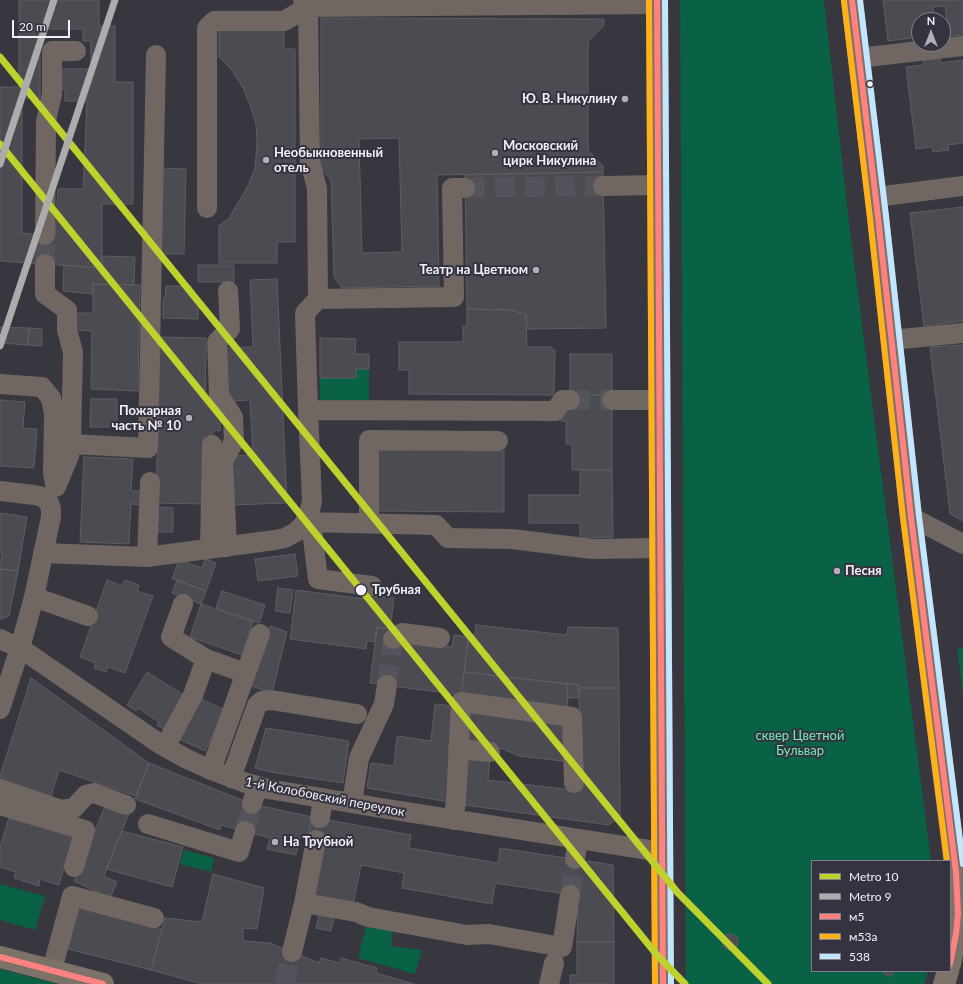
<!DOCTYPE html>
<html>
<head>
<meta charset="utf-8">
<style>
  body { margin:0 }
  #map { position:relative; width:963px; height:984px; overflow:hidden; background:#38363e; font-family:Lato,sans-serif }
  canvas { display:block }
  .legend { position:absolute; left:811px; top:860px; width:140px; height:112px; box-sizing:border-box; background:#363341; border:1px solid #817f8b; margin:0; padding:5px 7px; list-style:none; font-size:12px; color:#f2f0f9 }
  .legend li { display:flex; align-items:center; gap:8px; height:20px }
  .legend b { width:20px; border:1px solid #817f8b }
  .north { position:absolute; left:911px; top:12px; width:40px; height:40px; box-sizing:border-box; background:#363341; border:1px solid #817f8b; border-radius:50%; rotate:0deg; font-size:11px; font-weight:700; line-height:16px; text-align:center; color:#f2f0f9 }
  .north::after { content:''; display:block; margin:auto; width:14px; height:18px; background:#b1afb8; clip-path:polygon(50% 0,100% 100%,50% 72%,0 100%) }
  .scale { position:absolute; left:12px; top:20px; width:58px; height:18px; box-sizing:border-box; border:2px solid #f2f0f9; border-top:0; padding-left:5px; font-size:12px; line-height:14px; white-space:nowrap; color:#f2f0f9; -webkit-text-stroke:3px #363341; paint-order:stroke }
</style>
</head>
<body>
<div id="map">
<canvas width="963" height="984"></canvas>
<ul class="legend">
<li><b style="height:5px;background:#bed12c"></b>Metro 10</li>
<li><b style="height:5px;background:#adacac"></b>Metro 9</li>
<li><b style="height:5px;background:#ff8180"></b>м5</li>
<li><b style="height:5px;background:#ffb11c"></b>м53а</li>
<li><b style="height:5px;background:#c2e6ff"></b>538</li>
</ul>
<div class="north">N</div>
<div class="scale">20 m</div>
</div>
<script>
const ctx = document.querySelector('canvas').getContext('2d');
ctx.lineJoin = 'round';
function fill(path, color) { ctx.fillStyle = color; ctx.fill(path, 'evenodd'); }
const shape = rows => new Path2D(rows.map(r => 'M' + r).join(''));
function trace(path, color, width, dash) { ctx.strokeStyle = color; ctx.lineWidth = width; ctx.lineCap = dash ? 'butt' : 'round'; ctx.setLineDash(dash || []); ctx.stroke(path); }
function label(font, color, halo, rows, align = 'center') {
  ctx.font = font + ' Lato,sans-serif'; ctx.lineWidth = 4; ctx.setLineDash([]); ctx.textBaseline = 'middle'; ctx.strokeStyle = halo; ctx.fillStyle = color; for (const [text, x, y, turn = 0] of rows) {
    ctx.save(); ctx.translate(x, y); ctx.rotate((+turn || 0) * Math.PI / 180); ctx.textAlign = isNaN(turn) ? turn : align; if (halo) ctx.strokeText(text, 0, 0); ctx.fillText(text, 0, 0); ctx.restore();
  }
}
const green = shape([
  [680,0,824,0,850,231,931,861,812,861,812,971,928,971,924,984,686,984],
  [356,369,369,369,369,400,320,400,320,378,356,378],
  [963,648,963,694,957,649],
  [184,850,214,858,211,872,180,864],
  [0,884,45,896,35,930,0,920],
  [367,923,393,927,391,946,422,950,415,974,358,958],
  [0,969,58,984,0,984]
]);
const building = shape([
  [19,0,99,0,99,26,115,26,115,82,133,82,133,204,102,204,102,268,0,261,0,87,19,87,19,0],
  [40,29,83,29,83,41,91,41,91,69,58,69,58,89,65,89,65,101,87,101,83,189,58,189,55,236,22,233,22,98,40,98,40,29],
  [883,0,963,0,963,35,949,36,945,6,933,7,934,20,919,20,919,37,888,41,883,0],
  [321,18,604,19,604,25,588,42,588,150,603,166,603,172,437,175,439,286,342,288,334,277,331,180,321,169,321,18],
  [399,138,402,252,362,253,359,139,399,138],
  [219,28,284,28,284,49,295,49,295,242,277,242,277,263,219,263,219,226,229,218,248,186,255,168,257,144,256,124,250,105,242,86,231,69,219,57,219,28],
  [940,58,940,63,963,60,963,143,948,145,949,150,933,152,932,147,916,149,906,67,924,65,923,60,940,58],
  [162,168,186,169,184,254,160,254,162,168],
  [603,172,606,328,527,329,526,315,511,310,467,309,465,175,603,172],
  [963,207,963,321,924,326,910,213,963,207],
  [102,256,135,257,134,285,93,284,93,294,63,291,64,265,102,268,102,256],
  [198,265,234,265,234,282,198,282,198,265],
  [277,279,287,503,232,505,230,456,253,455,250,400,229,401,222,348,253,347,250,280,277,279],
  [93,284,140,285,138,391,91,389,92,331,74,330,75,313,93,313,93,284],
  [166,286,191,286,191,298,199,298,198,319,163,318,163,298,165,298,166,286],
  [467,309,511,310,526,315,527,347,552,347,552,350,555,350,554,395,409,394,409,370,399,370,399,342,463,342,463,326,467,326,467,309],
  [0,327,29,328,28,345,0,343,0,327],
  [29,328,42,329,42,346,28,345,29,328],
  [160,337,206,338,205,406,221,407,220,431,213,430,213,438,204,438,203,504,156,503,160,337],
  [320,338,356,339,355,354,369,354,369,369,356,369,356,378,320,378,320,338],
  [963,345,963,521,950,514,930,347,963,345],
  [570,354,612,354,612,395,570,395,570,354],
  [570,395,612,395,612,470,572,470,572,444,566,444,566,421,561,421,561,410,570,395],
  [91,399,117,399,117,427,90,427,91,399],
  [0,400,25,402,23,428,37,429,34,468,0,466,0,400],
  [418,449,463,449,463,451,504,451,504,512,376,511,377,450,418,450,418,449],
  [84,457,133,459,131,491,141,491,141,505,131,504,129,544,80,542,84,457],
  [580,470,612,470,613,537,580,538,580,523,529,523,529,495,580,495,580,470],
  [158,507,173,508,173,532,157,532,158,507],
  [0,513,27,517,18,571,0,569,2,553,0,553,0,513],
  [295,554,298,576,258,581,255,559,295,554],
  [205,559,216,563,206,591,172,579,179,560,202,568,205,559],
  [0,569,18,571,9,616,2,619,0,619,0,569],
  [107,580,122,586,125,580,139,585,137,591,153,596,125,673,108,667,106,672,94,668,96,663,80,657,107,580],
  [177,580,206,591,201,604,172,593,177,580],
  [278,588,293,590,290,613,275,611,278,588],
  [296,590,373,600,374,596,394,598,390,629,377,627,375,642,367,641,366,649,290,639,296,590],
  [222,591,265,605,259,623,216,608,222,591],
  [201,604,253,622,242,655,190,637,201,604],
  [476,625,567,635,568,627,618,628,619,688,579,688,579,685,464,672,468,639,474,640,476,625],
  [270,626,287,632,272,693,249,685,270,626],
  [377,627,390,629,389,639,452,647,454,635,469,637,461,695,370,683,377,627],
  [147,672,185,696,166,731,157,725,159,722,138,708,136,711,127,705,147,672],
  [464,672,567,684,568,709,461,695,464,672],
  [31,678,149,763,136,796,59,770,51,797,0,780,1,773,31,678],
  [567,684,579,685,579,698,568,698,567,684],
  [579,688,619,688,620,816,609,825,465,805,466,781,469,756,490,758,488,780,581,791,579,688],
  [197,697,225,710,205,751,177,738,197,697],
  [435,704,454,706,449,802,367,788,371,763,394,766,397,736,431,741,435,704],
  [473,711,567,725,567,758,562,761,519,756,503,749,471,745,468,741,469,713,473,711],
  [266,728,349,741,343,783,270,772,255,768,266,728],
  [149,763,252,804,312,817,308,839,300,838,296,855,267,849,270,838,221,825,220,830,135,799,149,763],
  [106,804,129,813,104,876,117,882,110,898,74,881,106,804],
  [312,817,411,835,409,848,498,863,500,848,613,865,614,942,577,942,578,896,495,883,492,904,402,888,404,873,361,865,353,905,314,898,308,839,312,817],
  [9,818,73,837,59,885,40,879,39,886,14,878,16,872,0,867,0,847,9,818],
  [122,831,183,847,172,887,106,869,122,831],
  [213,874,264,888,257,929,243,928,243,941,270,943,319,963,321,958,340,963,341,958,377,968,376,973,414,984,202,984,151,970,165,918,202,922,213,874],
  [79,907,162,929,151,970,68,949,79,907],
  [319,915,334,918,331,931,316,928,319,915],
  '722 942a8 8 0 1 1 16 0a8 8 0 1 1-16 0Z',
  [577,942,614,942,614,984,570,984,570,975,577,975,577,942],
  [884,971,893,971,893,973,891,976,887,976,884,973,884,971]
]);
const minorTunnel = shape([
  [465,188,603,186],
  [45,264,45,235],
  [570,400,612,400],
  [387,685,393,639],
  [245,831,252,804],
  [570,895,575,859],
  [284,984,292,952]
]);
const minor = shape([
  [859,58,963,46],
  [603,186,657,185],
  [876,197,963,186],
  [207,208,207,28,214,21,284,21,308,7,303,0],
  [45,235,46,121,52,94,52,51,76,51],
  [45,264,45,294,67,310,67,330,73,352,71,444,69,456,56,487],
  [318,299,317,188,310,162,308,7,657,4],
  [891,340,963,333],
  [0,384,42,387,51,398,54,414,53,473,55,484],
  [612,400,659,400],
  [308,410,555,411,563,400,570,400],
  [71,444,148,448,156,55],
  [0,491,34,495,43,497,49,503],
  [911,517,963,544],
  [305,522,436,525,448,538,512,539,592,549,660,548],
  [311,522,318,579,372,586],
  [369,523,369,440,498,441],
  [227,547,223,461,234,441,233,417,219,395,217,342,230,329,228,291],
  [210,549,212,445],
  [43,553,147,557,275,540,285,538,296,532,304,524,309,514,312,501,308,410,305,313,318,299,454,297,452,188,465,188],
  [147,557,150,482],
  [34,597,88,616],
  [183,604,171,637,206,659,245,673],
  [0,639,20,648,160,744,185,758,211,770,243,782,268,789,381,808,662,852],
  [393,639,402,633,440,638],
  [0,709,20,648,34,597,51,517,51,509,49,503],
  [165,747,193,695,206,659],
  [458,749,490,752],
  [211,770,260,634],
  [231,778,257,705,262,701,271,700,357,714],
  [0,789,61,810,74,808,86,795,94,793,126,805],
  [352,803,359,758,384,704,387,685],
  [252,804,257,786],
  [0,805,85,830,74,867],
  [320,818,323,798],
  [453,820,456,802,461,702,572,717,574,783],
  [148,824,239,852,245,831],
  [316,840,304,903,356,912,368,917,467,935,489,934,562,947,570,895],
  [575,859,578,839],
  [292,952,304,903],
  [52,970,72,896,154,918],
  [549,984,554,963]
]);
const major = shape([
  [657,0,663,984],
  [852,0,878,217,911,517,956,872,958,914,956,934,950,964],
  [0,957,103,984],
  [944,984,948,971]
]);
const bus1 = shape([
  [657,0,663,984],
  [852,0,878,217,911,517,956,872,958,914,956,934,950,964],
  [0,957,103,984]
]);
const bus2 = shape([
  [649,0,655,984],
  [844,1,870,218,903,518,947,861]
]);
const bus3 = shape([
  [665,0,671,984],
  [860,0,886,216,919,516,963,864]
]);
const metro1 = shape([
  [0,57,678,893,768,984],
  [0,144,657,955,685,984]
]);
const metro2 = shape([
  [0,164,54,0],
  [0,346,115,0]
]);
const markers = [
  [870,84,3.5,"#f2f0f9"],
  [625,99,4,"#b1afb8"],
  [495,153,4,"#b1afb8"],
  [266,160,4,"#b1afb8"],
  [536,270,4,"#b1afb8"],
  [189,418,4,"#b1afb8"],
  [837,571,4,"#b1afb8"],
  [361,590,6,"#f2f0f9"],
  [275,842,4,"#b1afb8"]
];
const poiNames = [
  ["Ю. В. Никулину",617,99,"right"],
  ["Московский",503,146],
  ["цирк Никулина",503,161],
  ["Необыкновенный",274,153],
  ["отель",274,168],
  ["Театр на Цветном",528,270,"right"],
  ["Пожарная",181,411,"right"],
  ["часть № 10",181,426,"right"],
  ["Песня",845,571],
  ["На Трубной",283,842]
];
const stopNames = [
  ["Трубная",372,590]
];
const parkNames = [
  ["сквер Цветной",800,736],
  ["Бульвар",800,751]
];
const streetNames = [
  ["1-й Колобовский переулок",325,797,11]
];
fill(green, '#096245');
fill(building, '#4d4b52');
trace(building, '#5f5d64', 1);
trace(minorTunnel, '#54525a', 20, [20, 10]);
trace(minor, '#706763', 20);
trace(major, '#7d7268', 22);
trace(bus1, '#ff8180', 6);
trace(bus2, '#ffb11c', 6);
trace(bus3, '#c2e6ff', 6);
trace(metro1, '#bed12c', 7);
trace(metro2, '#adacac', 7);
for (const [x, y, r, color] of markers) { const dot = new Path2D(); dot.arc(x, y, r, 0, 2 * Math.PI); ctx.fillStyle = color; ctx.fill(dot); trace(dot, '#363341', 1.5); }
label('bold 13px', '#f2f0f9', '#363341', poiNames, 'left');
label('bold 13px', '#f2f0f9', '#363341', stopNames, 'left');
label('13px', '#72eeb6', '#363341', parkNames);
label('13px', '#f2f0f9', '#363341', streetNames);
</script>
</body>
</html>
